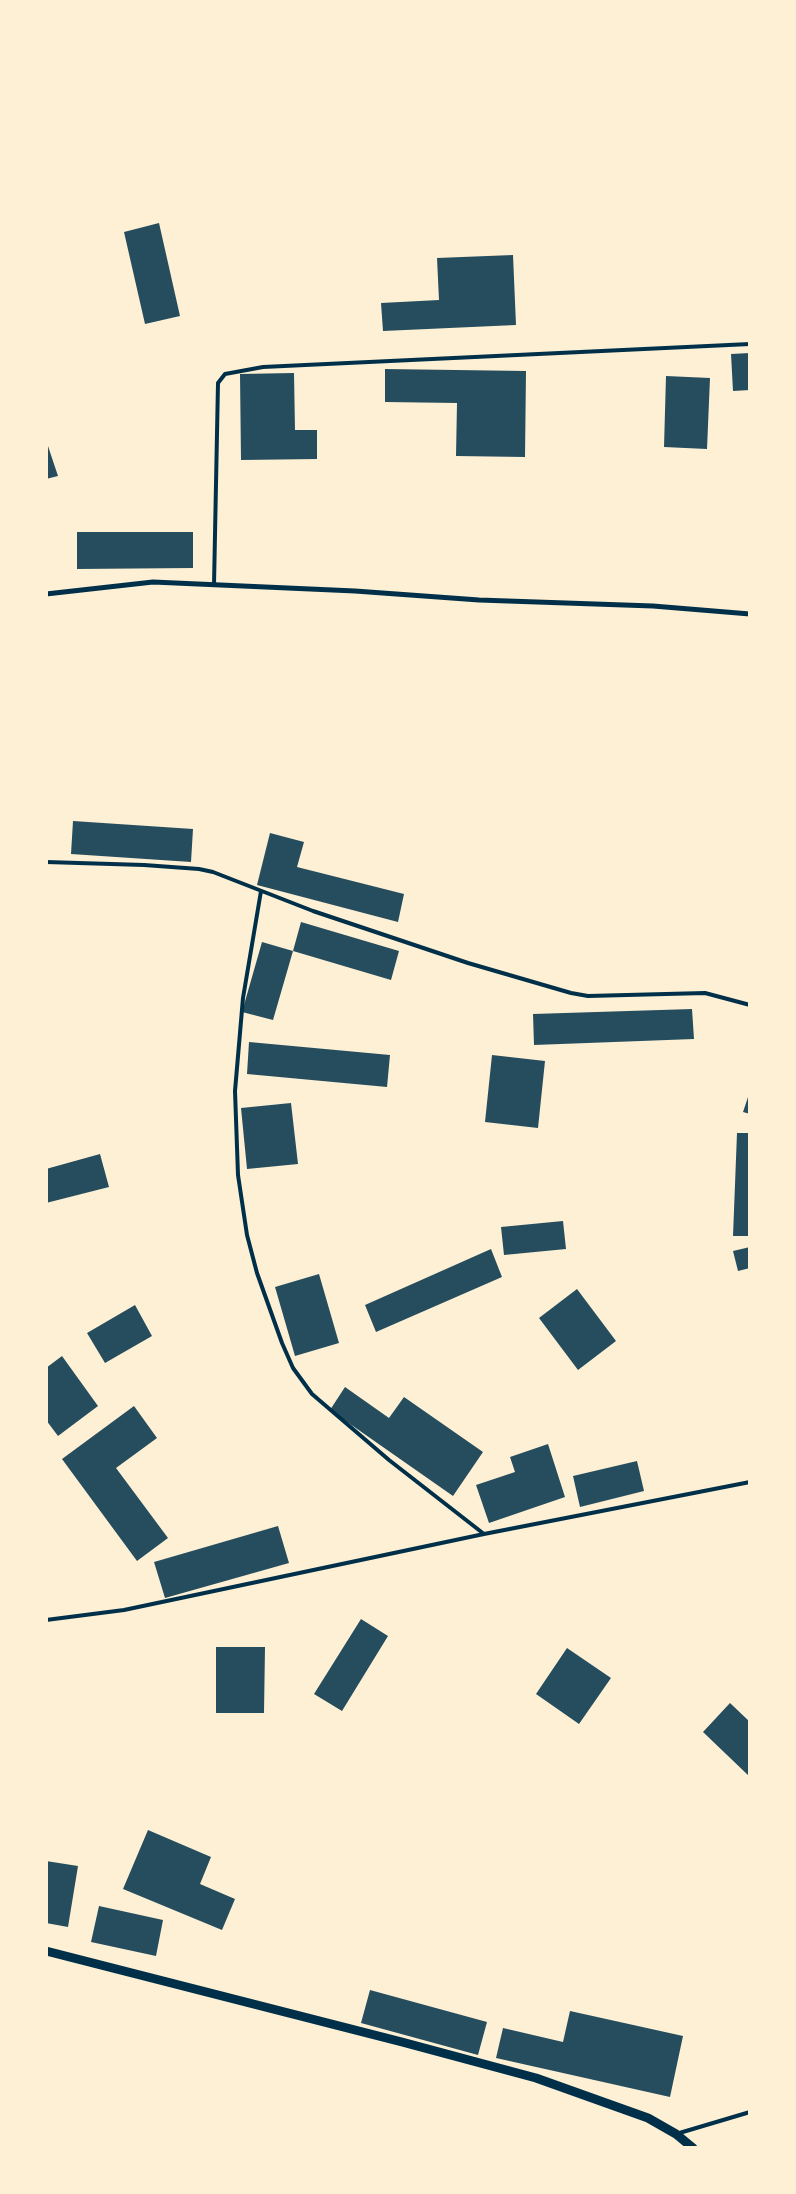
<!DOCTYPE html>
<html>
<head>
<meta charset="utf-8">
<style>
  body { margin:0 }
  #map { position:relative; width:796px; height:2194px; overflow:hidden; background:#fdf0d5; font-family:Manrope,sans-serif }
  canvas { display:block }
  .frame { position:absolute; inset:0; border:48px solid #fdf0d5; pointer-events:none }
</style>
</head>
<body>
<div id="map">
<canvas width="796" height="2194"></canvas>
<div class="frame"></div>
</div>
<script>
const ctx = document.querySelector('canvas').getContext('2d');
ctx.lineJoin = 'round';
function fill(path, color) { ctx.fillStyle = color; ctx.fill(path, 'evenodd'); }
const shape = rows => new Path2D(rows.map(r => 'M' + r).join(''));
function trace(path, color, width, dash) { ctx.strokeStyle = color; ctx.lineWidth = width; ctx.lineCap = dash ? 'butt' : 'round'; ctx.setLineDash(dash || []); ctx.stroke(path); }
const building = shape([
  [159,223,180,316,145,324,124,232],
  [513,255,516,325,383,331,381,303,439,300,437,258],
  [750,353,750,390,733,391,731,354],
  [385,369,526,371,525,457,456,456,457,403,385,402],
  [294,373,295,430,317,430,317,459,241,460,240,374],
  [666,376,710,378,707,449,664,447],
  [46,440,58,476,46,479],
  [77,532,193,532,193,568,77,569],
  [73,821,193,829,191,862,71,854],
  [270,833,304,842,297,867,404,894,398,922,257,885],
  [301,922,399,951,391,980,293,951],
  [262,942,293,951,273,1020,242,1012],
  [692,1009,694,1039,534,1045,533,1014],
  [249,1042,390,1055,387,1087,247,1074],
  [492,1055,545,1061,538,1128,485,1122],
  [749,1094,750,1094,750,1114,743,1112],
  [291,1103,298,1164,247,1169,241,1108],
  [737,1133,750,1133,750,1236,733,1236],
  [100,1154,109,1187,46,1203,46,1169],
  [563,1221,566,1249,504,1255,501,1227],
  [750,1247,750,1268,738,1271,733,1251],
  [491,1249,502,1277,376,1332,365,1305],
  [319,1274,339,1343,295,1356,275,1287],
  [577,1289,616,1341,578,1370,539,1318],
  [135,1305,152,1336,105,1363,87,1333],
  [62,1356,98,1406,58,1436,46,1420,46,1368],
  [345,1387,389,1418,404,1397,483,1452,453,1496,330,1410],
  [134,1406,157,1438,116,1468,168,1538,137,1561,62,1459],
  [548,1444,565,1497,489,1523,476,1485,515,1472,510,1457],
  [637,1461,644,1491,580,1507,573,1476],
  [278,1526,289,1563,165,1598,154,1562],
  [361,1619,388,1636,342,1711,314,1694],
  [216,1647,265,1647,264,1713,216,1713],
  [567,1648,611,1678,579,1724,536,1694],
  [730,1703,750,1722,750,1777,703,1732],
  [148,1830,211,1857,200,1884,235,1899,222,1930,123,1889],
  [46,1861,78,1866,68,1927,46,1923],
  [99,1906,163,1920,156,1956,91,1942],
  [370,1990,487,2022,478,2055,361,2023],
  [570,2011,683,2036,670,2097,496,2058,503,2028,563,2042]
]);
const service = shape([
  [214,585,218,383,225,374,263,367,750,344],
  [46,862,144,865,199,869,213,872,313,911,468,963,571,993,588,996,705,993,750,1005],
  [261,891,243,998,235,1091,238,1175,247,1235,257,1273,282,1343,293,1368,312,1394,389,1460,484,1534],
  [46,1620,124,1610,484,1534,750,1482],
  [676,2134,750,2112]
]);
const minor = shape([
  [46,594,153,582,355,591,479,600,653,606,750,614]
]);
const tertiary = shape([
  [46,1951,402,2042,536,2078,648,2118,676,2134,693,2148]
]);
fill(building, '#264d5e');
trace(service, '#003049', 4);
trace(minor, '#003049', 5);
trace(tertiary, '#003049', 9);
</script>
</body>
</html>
